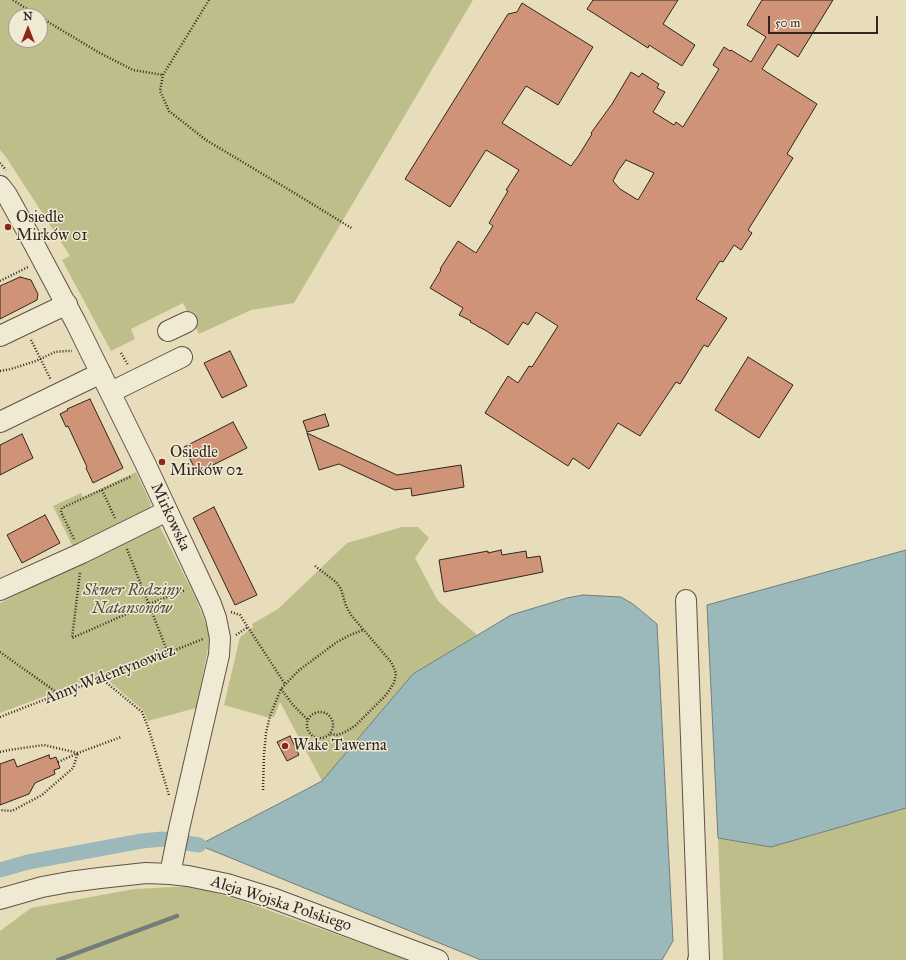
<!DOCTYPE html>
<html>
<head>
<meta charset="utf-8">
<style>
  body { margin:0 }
  #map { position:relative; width:906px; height:960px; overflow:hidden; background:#e8ddbb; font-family:"IM FELL Great Primer",serif }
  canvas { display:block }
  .north { position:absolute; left:8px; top:8px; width:40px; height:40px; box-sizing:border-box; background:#f0e9d3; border:1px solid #a49b8b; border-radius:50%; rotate:0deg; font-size:11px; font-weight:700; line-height:16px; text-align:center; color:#31251f }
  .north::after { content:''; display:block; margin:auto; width:14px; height:18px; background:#8f2418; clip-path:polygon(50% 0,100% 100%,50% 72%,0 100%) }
  .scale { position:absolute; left:768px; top:16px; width:110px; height:18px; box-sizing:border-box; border:2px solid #31251f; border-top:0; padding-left:5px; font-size:12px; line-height:14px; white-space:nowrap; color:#31251f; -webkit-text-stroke:3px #f0e9d3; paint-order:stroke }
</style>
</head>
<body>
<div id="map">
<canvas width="906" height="960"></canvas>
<div class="north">N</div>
<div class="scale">50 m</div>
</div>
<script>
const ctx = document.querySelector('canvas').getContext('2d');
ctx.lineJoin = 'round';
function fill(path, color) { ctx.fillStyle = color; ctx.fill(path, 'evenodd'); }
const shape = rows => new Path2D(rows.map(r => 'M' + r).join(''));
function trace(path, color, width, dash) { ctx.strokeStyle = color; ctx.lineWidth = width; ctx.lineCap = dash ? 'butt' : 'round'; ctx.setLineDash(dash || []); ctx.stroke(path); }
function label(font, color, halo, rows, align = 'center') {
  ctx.font = font + ' "IM FELL Great Primer",serif'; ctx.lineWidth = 3; ctx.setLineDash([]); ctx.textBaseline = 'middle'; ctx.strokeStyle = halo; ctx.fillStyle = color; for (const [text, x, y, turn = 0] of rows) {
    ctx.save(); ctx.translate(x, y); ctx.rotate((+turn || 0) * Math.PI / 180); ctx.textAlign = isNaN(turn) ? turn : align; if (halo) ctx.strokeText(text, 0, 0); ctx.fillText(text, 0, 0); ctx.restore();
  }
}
const green = shape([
  [0,0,473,0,294,303,251,310,199,334,183,303,131,329,135,339,111,351,62,260,70,256,6,157,0,150],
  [16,16,40,16,40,40,16,40],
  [136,472,151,504,150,508,73,547,53,506,81,493,83,497],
  [159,525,196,599,209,632,209,643,196,708,148,721,143,710,110,682,107,673,0,713,0,603],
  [402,527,418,527,429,538,415,558,438,601,477,635,413,674,322,781,280,702,274,717,266,717,224,705,240,637,253,627,252,624,278,609,347,543],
  [906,808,906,960,723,960,718,838,772,847],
  [192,886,237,899,408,960,0,960,0,931,31,908,134,889]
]);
const water = shape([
  [906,550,906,808,771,847,718,838,707,605,906,550],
  [583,595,621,597,633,604,657,624,673,941,662,960,481,960,199,845,286,800,322,781,413,674,511,615,567,598,583,595]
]);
const stream = shape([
  [58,960,177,916]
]);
const canal = shape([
  [0,870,28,862,142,841,162,839,199,845]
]);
const building = shape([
  [593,0,678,0,663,24,695,45,682,66,649,45,648,48,587,9,593,0],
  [762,0,833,0,798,57,778,44,762,69,817,104,787,154,793,158,748,230,752,233,741,250,734,245,723,262,720,261,696,299,727,318,708,347,704,345,680,384,676,382,640,436,618,423,589,469,573,458,568,466,485,413,508,376,518,383,529,366,532,367,558,326,536,312,528,325,523,322,508,345,485,330,477,326,476,325,470,322,471,321,459,315,463,308,430,288,441,270,440,269,458,241,476,253,493,226,489,223,508,191,506,190,519,170,486,150,450,207,405,179,508,14,517,12,522,3,593,47,558,105,526,86,502,123,571,166,579,155,592,134,591,133,612,104,631,72,639,77,642,73,659,84,657,88,665,92,653,112,674,125,676,122,683,127,719,69,713,65,724,47,730,51,731,50,751,62,766,37,747,25,762,0],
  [626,160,654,173,638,200,620,189,613,181,618,171,626,160],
  [20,277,31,280,38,294,37,300,0,319,0,286,20,277],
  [230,351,247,386,222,398,204,363,230,351],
  [748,357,793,385,759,438,715,410,748,357],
  [90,399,123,468,93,483,86,468,87,467,68,426,66,427,60,414,68,410,67,409,90,399],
  [325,414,329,426,307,432,303,421,325,414],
  [233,422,247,448,197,473,184,447,233,422],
  [307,433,397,475,461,465,464,487,412,496,411,488,395,490,339,464,319,470,307,433],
  [22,434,33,458,0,475,0,445,22,434],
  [214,507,257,595,235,605,193,518,214,507],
  [45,515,60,543,22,563,7,535,45,515],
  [501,550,502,555,526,551,527,558,540,556,543,572,444,592,439,560,488,551,488,553,501,550],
  [290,736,299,755,287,761,277,742,290,736],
  [49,755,50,759,56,757,60,768,54,770,55,774,35,783,29,794,0,805,0,764,14,759,17,767,49,755]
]);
const path = shape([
  [13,0,38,16],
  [209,0,163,75,160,91,169,111,206,140,296,194,353,229],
  [40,17,98,52,133,70,163,75],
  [0,163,6,170],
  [0,281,28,267],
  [31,340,51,380],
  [121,353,128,365],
  [0,371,11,369,36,361,55,352,65,351,72,351],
  [102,490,115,518],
  [74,539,61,512,62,508,132,476],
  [127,549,168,653],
  [315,566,336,582,341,589,346,606,351,615,391,662,394,668,396,674,394,683,386,695,355,726,345,732,338,735,329,734],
  [80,573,72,638,149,604,185,590],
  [231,612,240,615,285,684],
  [236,635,248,627],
  [0,652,59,694],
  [102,679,142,712,148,727,169,795],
  [281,689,293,705,308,720],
  '307 725a13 13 0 1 1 26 0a13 13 0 1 1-26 0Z',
  [0,717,59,694,102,679,203,639],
  [0,752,9,750,44,745,78,753,73,768,42,795,12,811,0,810],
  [58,762,78,753,121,737],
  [263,790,264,754,266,733,270,716,281,689,298,671,337,642,350,635,363,630]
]);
const minor = shape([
  [0,186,7,195,34,244,76,323,145,463,211,604,216,618,220,638,219,655,179,829,170,874],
  [168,331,187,322],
  [0,336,67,304],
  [111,392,182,357],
  [0,422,101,373],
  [0,590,82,553,167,511],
  [686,600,699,959,698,960],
  [0,899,42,887,69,882,100,878,146,873,170,874,188,876,227,884,275,899,438,960]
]);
const markers = [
  [8,227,4,"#8f2418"],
  [162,462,4,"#8f2418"],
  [285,746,4,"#8f2418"]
];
const poiNames = [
  ["Osiedle",16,218],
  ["Mirków 01",16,236],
  ["Osiedle",170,453],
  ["Mirków 02",170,471],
  ["Wake Tawerna",293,746]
];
const streetNames = [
  ["Mirkowska",170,517,65],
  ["Anny Walentynowicz",110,675,-21],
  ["Aleja Wojska Polskiego",281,904,18]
];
const parkNames = [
  ["Skwer Rodziny",132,591],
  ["Natansonów",132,609]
];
fill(green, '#bebe8b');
fill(water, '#9bb9ba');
trace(water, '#717e7c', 1);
trace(stream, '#717e7c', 4.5);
trace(canal, '#9bb9ba', 15);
fill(building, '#cf9378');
trace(building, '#31251f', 1);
trace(minor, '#5f5346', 22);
trace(path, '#31251f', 2.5, [1, 2]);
trace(minor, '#f0e9d3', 20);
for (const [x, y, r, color] of markers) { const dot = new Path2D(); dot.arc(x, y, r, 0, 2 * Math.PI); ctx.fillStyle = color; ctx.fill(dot); trace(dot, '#f0e9d3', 1.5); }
label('16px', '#31251f', '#f0e9d3', poiNames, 'left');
label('16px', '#31251f', '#f0e9d3', streetNames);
label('italic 16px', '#544b3a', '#f0e9d3', parkNames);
</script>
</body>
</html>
